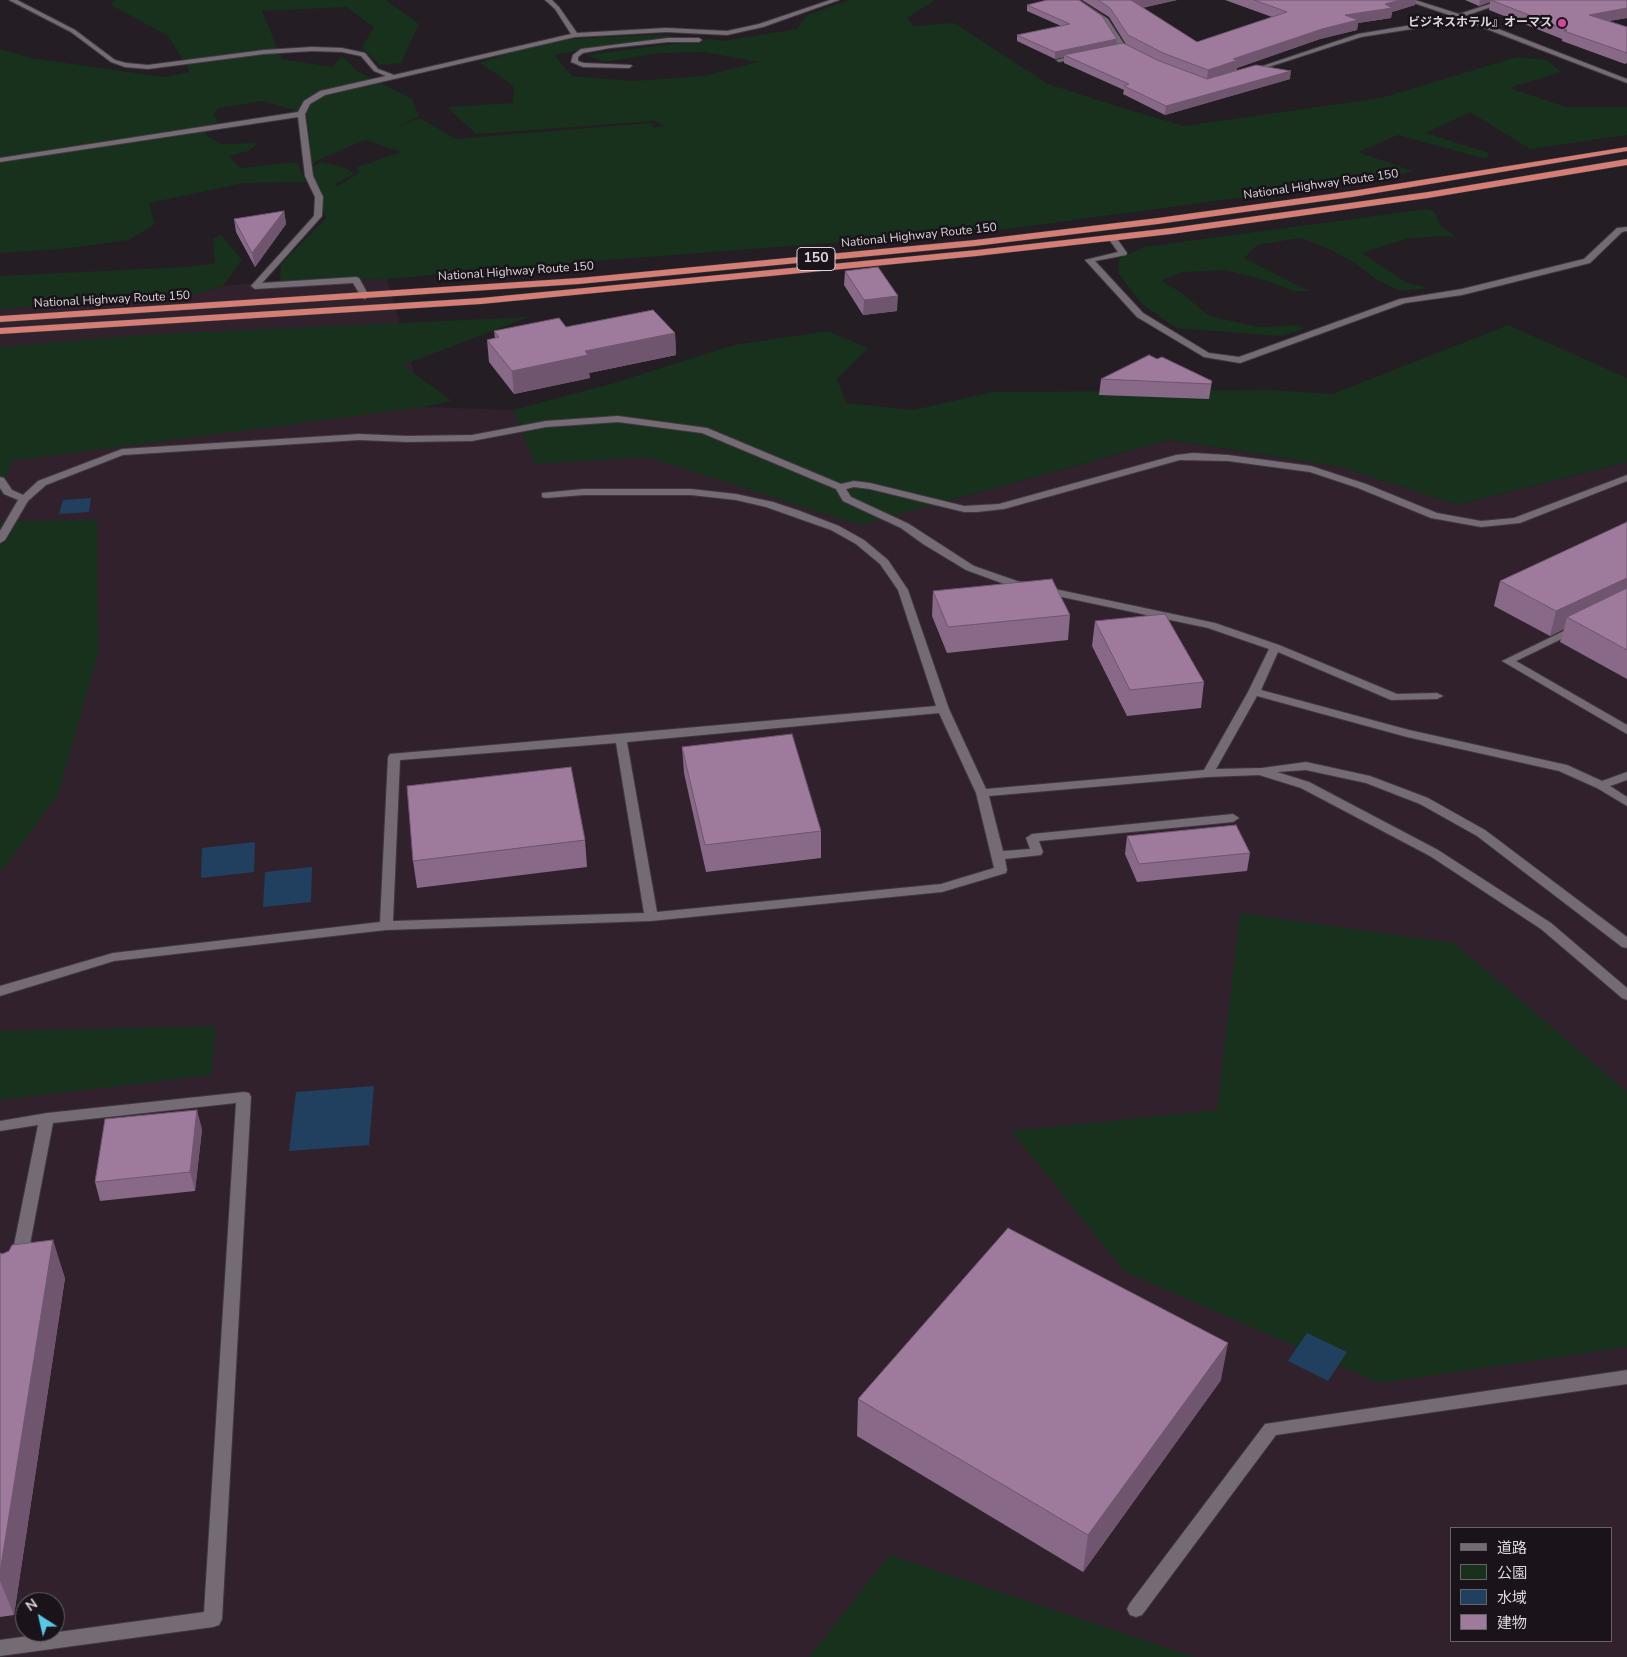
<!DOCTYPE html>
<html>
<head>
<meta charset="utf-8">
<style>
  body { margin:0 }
  #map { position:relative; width:1627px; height:1657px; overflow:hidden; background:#241d24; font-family:"Nunito Sans","Noto Sans JP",sans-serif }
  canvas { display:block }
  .legend { position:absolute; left:1450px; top:1527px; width:162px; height:115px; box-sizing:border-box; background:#1a141a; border:1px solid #686268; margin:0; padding:6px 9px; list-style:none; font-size:15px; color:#dcd7dc }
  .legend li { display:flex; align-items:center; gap:10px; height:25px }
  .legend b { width:25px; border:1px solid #686268 }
  .north { position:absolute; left:15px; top:1592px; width:50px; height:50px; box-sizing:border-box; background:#1a141a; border:1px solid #686268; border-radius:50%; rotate:325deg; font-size:14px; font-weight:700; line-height:20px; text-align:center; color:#dcd7dc }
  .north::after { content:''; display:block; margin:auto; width:18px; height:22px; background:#59c8e4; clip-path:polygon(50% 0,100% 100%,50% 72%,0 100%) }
</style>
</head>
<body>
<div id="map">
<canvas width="1627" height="1657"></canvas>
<ul class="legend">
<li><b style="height:6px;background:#746b74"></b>道路</li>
<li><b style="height:14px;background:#17311c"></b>公園</li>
<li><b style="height:14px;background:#214060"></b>水域</li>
<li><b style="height:14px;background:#9e7a9d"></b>建物</li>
</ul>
<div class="north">N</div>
</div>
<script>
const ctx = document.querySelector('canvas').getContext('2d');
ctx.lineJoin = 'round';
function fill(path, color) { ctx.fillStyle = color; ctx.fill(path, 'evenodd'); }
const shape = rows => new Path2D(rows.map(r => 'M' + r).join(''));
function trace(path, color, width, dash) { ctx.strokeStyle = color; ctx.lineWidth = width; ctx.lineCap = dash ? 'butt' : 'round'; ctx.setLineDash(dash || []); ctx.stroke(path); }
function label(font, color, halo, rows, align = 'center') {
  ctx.font = font + ' "Nunito Sans","Noto Sans JP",sans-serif'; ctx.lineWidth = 5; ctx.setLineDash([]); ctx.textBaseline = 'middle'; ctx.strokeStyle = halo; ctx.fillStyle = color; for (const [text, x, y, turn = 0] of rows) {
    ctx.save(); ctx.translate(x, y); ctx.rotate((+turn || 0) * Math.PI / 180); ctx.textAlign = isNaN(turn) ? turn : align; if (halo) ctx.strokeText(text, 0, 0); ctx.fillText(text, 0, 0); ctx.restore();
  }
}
const industrial = shape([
  [387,279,424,407,513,410,518,421,951,500,1169,440,1341,467,1458,505,1627,462,1627,1657,0,1657,0,309,196,294,223,286,280,280],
  [1451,1528,1611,1528,1611,1641,1451,1641],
  [25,1602,55,1602,55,1632,25,1632]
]);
const green = shape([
  [114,0,386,0,419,24,401,63,380,65,362,47,374,27,346,7,262,11,282,59,332,67,342,56,357,71,412,99,419,116,399,126,420,118,456,139,651,123,654,128,664,126,655,121,476,134,447,107,513,103,514,86,480,63,523,48,570,39,650,35,679,36,612,45,554,55,572,76,632,81,704,76,758,62,704,52,660,53,603,62,587,55,711,39,723,41,797,29,806,16,848,0,935,0,907,18,914,26,954,23,1048,84,1129,110,1184,126,1381,98,1517,57,1547,60,1561,72,1509,88,1566,107,1627,107,1627,135,1530,149,1470,112,1426,133,1489,153,1486,159,1398,135,1358,152,1413,171,1379,179,999,230,569,263,387,279,280,280,281,264,326,218,310,168,321,162,346,168,354,174,335,184,338,186,359,173,357,167,401,152,365,140,318,160,312,165,307,114,263,101,219,108,213,115,218,120,205,135,221,144,259,143,248,151,229,156,240,168,297,162,306,182,244,183,149,203,155,224,129,240,61,249,0,253,0,49,31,58,163,77,190,72,168,36,111,5],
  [1427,209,1434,211,1441,226,1456,237,1438,236,1405,239,1362,253,1407,283,1429,288,1401,291,1377,280,1355,263,1327,248,1301,238,1257,245,1244,258,1309,291,1295,291,1261,279,1225,270,1182,272,1161,281,1182,293,1209,316,1259,327,1299,325,1304,329,1280,336,1176,328,1142,304,1118,273,1119,259,1144,247],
  [221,235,242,260,223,286,196,294,0,309,0,276,185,267,215,263,213,238],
  [529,317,403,365,452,401,424,407,12,461,0,495,0,347,140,335],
  [1508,325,1627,378,1627,462,1458,505,1341,467,1169,440,860,525,647,457,535,464,513,410,614,383,734,345,828,331,868,348,837,379,846,403,914,410,992,392,1269,390,1333,394],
  [97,520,98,654,58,795,4,868,0,870,0,521],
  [1240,913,1454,943,1627,1092,1627,1347,1380,1383,1125,1272,1011,1131,1217,1110],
  [216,1026,211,1075,0,1100,0,1031],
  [890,1555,1194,1657,809,1657]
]);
const water = shape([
  [91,498,89,512,59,514,63,500],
  [255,842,254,872,201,878,202,848],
  [312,867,311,902,263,907,265,872],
  [374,1086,369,1145,289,1151,296,1092],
  [1307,1333,1347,1352,1328,1381,1288,1361]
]);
const service = shape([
  [1081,54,1084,56,1083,57,1059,62,1056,60,1081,54],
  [618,416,707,428,841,484,854,481,870,483,964,506,999,504,1176,455,1193,453,1228,455,1311,466,1366,484,1437,513,1481,521,1514,518,1627,475,1627,481,1520,523,1481,527,1431,518,1358,488,1310,472,1228,461,1180,460,1004,509,977,512,964,512,870,489,854,487,846,489,851,497,909,524,974,566,1017,581,1215,623,1279,645,1397,694,1437,693,1443,696,1437,699,1391,700,1278,652,1261,690,1409,730,1567,765,1602,781,1627,772,1627,780,1610,786,1627,797,1627,806,1597,788,1559,771,1407,737,1257,696,1216,769,1262,768,1306,762,1370,776,1428,798,1485,830,1627,937,1627,948,1622,947,1477,836,1420,804,1366,783,1306,770,1277,772,1309,782,1438,850,1551,923,1627,988,1627,1000,1622,998,1541,929,1430,856,1301,788,1259,775,1208,777,989,796,1003,851,1030,849,1026,838,1032,834,1233,814,1239,818,1233,822,1039,841,1043,852,1041,855,1005,859,1007,870,1006,873,942,892,651,921,386,930,114,961,0,996,0,986,113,953,380,922,388,757,390,754,936,706,898,590,880,564,856,544,831,530,766,507,736,500,691,495,583,495,546,498,542,497,542,493,583,489,691,489,736,494,773,502,800,511,839,526,864,540,888,560,908,590,949,709,986,789,1204,770,1248,692,1269,649,1208,628,1010,586,966,570,923,544,901,528,843,501,836,489,702,433,618,422,546,427,472,441,407,442,359,440,123,455,46,485,28,501,5,540,0,543,0,531,18,500,4,494,0,488,0,477,4,478,12,490,23,495,38,481,122,449,359,434,407,436,472,435,546,421,618,416],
  [939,713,976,793,994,868,941,884,657,912,627,742,939,713],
  [616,743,644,913,393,921,400,760,616,743],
  [1576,625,1582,628,1580,630,1516,661,1627,725,1627,734,1502,661,1576,625],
  [244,1092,249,1093,251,1097,222,1619,219,1625,213,1627,0,1656,0,1640,204,1612,236,1103,53,1123,27,1260,25,1264,19,1266,13,1264,11,1260,38,1125,0,1131,0,1121,47,1113,244,1092],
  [1627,1370,1627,1384,1276,1435,1142,1615,1136,1617,1130,1615,1127,1609,1130,1603,1265,1424,1627,1370]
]);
const minor = shape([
  [9,0,17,0,75,30,115,60,126,63,148,65,264,50,312,47,342,48,365,53,378,69,394,75,571,34,555,9,545,0,552,0,559,7,577,33,666,28,727,31,759,24,830,0,839,0,763,27,727,35,666,32,575,37,325,95,310,104,305,114,313,176,323,197,322,216,262,283,356,277,359,278,369,296,365,299,362,298,353,283,255,289,251,286,314,216,315,197,305,176,298,117,0,162,0,158,298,112,304,101,320,91,386,76,374,71,361,56,342,52,312,51,264,54,148,69,125,67,111,62,71,32,9,0],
  [1072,0,1079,0,1108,19,1126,47,1136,52,1136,54,1121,49,1103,21,1072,0],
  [1405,0,1415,0,1459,14,1502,0,1511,0,1465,16,1627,79,1627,83,1458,18,1412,29,1361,37,1253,72,1248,71,1358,34,1412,25,1452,16,1405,0],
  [668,38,699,38,702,40,699,42,668,42,610,48,583,53,578,57,578,61,584,63,631,65,632,66,629,68,583,67,571,62,573,55,581,49,668,38],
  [1627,227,1627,231,1622,232,1590,263,1462,295,1405,303,1240,363,1204,357,1137,317,1085,260,1118,252,1108,238,1115,236,1127,253,1126,255,1095,261,1143,313,1209,353,1239,357,1400,299,1462,289,1584,259,1617,228,1627,227]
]);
const trunk = shape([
  [1627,147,1627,151,1352,197,1158,224,975,246,579,284,0,322,0,316,579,278,975,240,1158,218,1352,191,1627,147],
  [1627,159,1627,165,1428,198,1171,234,977,256,481,304,0,334,0,328,481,298,977,250,1171,228,1428,192,1627,159]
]);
const wall = shape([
  [1082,0,1177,0,1142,8,1197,42,1272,17,1225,0,1416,0,1415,5,1392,12,1391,18,1358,23,1357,30,1320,39,1237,68,1237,70,1290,79,1165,115,1123,94,1124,90,1064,63,1064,57,1055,59,1017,41,1017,35,1061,26,1027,11,1027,5,1117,39,1117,45,1127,46,1109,17],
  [1465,0,1627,0,1627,18,1608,21,1627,27,1627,63,1625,64,1562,41,1562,39,1489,10,1490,2,1479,6],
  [284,211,286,224,255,267,236,232,234,219],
  [845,271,897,311,863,315,844,285],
  [566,327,675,333,676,355,589,373,590,378,514,394,489,362,487,340,495,338,494,331],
  [1101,379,1212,381,1209,399,1099,395],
  [1627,522,1627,679,1560,642,1564,629,1550,636,1494,606,1500,581],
  [933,591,1070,615,1068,640,947,653,932,616],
  [1095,621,1204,682,1201,708,1127,716,1092,646],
  [682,747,821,831,821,858,706,872,684,773],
  [1127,836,1250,853,1247,871,1137,882,1125,854],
  [585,840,587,867,417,888,413,861],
  [202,1129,195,1191,100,1201,95,1182],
  [0,1253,65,1278,14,1615,0,1617],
  [1221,1380,1083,1572,857,1436,858,1399]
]);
const shadedWall = shape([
  [1131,0,1177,0,1130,10],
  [1400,0,1416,0,1415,5,1392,12,1391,18,1358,23,1357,30,1320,39,1237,68,1237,70,1207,80,1208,70,1233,59,1345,15],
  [1480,0,1491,0,1490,2,1479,6],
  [1627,8,1627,18,1587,25,1589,15],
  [1117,39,1116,45,1064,55,1064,57,1055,59,1055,52],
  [1291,71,1290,79,1165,115,1166,106],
  [284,211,286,224,255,267,252,253],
  [898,296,897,311,863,315,864,300],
  [675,333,676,355,589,373,590,378,514,394,512,371,585,351],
  [1627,578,1627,599,1567,617,1564,629,1550,636,1556,611],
  [197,1110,202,1129,195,1191,190,1172],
  [53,1240,65,1278,14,1615,0,1581,0,1572],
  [1228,1343,1221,1380,1083,1572,1088,1535]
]);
const building = shape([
  [1047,0,1079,0,1102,16,1117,39,1055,52,1017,35,1070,24,1027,5,1047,0],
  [1098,0,1132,0,1131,0,1197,42,1287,12,1254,0,1400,0,1385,4,1392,8,1345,15,1358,20,1322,29,1233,59,1238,60,1208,70,1163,53,1128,35,1110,8,1098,0],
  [1491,0,1627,0,1627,8,1589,15,1627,27,1627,53,1564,31,1567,30,1491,0],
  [1123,43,1157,60,1207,79,1256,65,1291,71,1166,106,1124,86,1129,84,1064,55,1123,43],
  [284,211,252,253,234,219,284,211],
  [878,267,898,296,864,300,845,271,878,267],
  [653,310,675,333,585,351,588,355,512,371,487,340,499,337,494,331,559,318,566,327,653,310],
  [1149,355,1157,359,1162,357,1212,381,1211,384,1101,379,1149,355],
  [1627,522,1627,578,1556,611,1500,581,1627,522],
  [1052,579,1070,615,948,627,933,591,1052,579],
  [1627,588,1627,650,1567,617,1627,588],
  [1165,614,1204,682,1130,690,1095,621,1165,614],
  [792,734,821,831,705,845,682,747,792,734],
  [571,767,585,840,413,861,407,786,571,767],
  [1236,825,1250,853,1139,864,1127,836,1236,825],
  [197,1110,190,1172,95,1182,105,1119,197,1110],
  [1008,1228,1228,1343,1088,1535,858,1399,1008,1228],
  [53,1240,0,1572,0,1253,2,1254,9,1251,12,1245,53,1240]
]);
const markers = [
  [1562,23,5,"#d1479c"]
];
const farPoinames = [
  ["ビジネスホテル』オーマス",1552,23]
];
const farStreetnames = [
  ["National Highway Route 150",1321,185,-8],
  ["National Highway Route 150",919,236,-6],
  ["National Highway Route 150",516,272,-4],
  ["National Highway Route 150",112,300,-3]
];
const shields = [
  [816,259,38]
];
const shieldNames = [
  ["150",816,259]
];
fill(industrial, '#30212d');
fill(green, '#17311c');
fill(water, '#214060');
trace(service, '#3f393f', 2);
trace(minor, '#3f393f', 2);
trace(trunk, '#3f393f', 1);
fill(service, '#746b74');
fill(minor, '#746b74');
fill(trunk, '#d57e76');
fill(wall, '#886987');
fill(shadedWall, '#6f556e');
fill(building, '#9e7a9d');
trace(building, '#6f556e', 1);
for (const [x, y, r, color] of markers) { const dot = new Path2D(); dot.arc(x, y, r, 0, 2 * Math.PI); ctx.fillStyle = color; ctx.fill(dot); trace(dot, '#1a141a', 2); }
label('bold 12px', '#dcd7dc', '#1a141a', farPoinames, 'right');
label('12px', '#dcd7dc', '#1a141a', farStreetnames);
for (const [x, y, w] of shields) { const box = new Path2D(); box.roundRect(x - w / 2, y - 11.5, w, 23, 4); ctx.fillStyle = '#1a141a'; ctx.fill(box); trace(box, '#dcd7dc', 1); }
label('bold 14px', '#dcd7dc', null, shieldNames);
</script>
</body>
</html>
